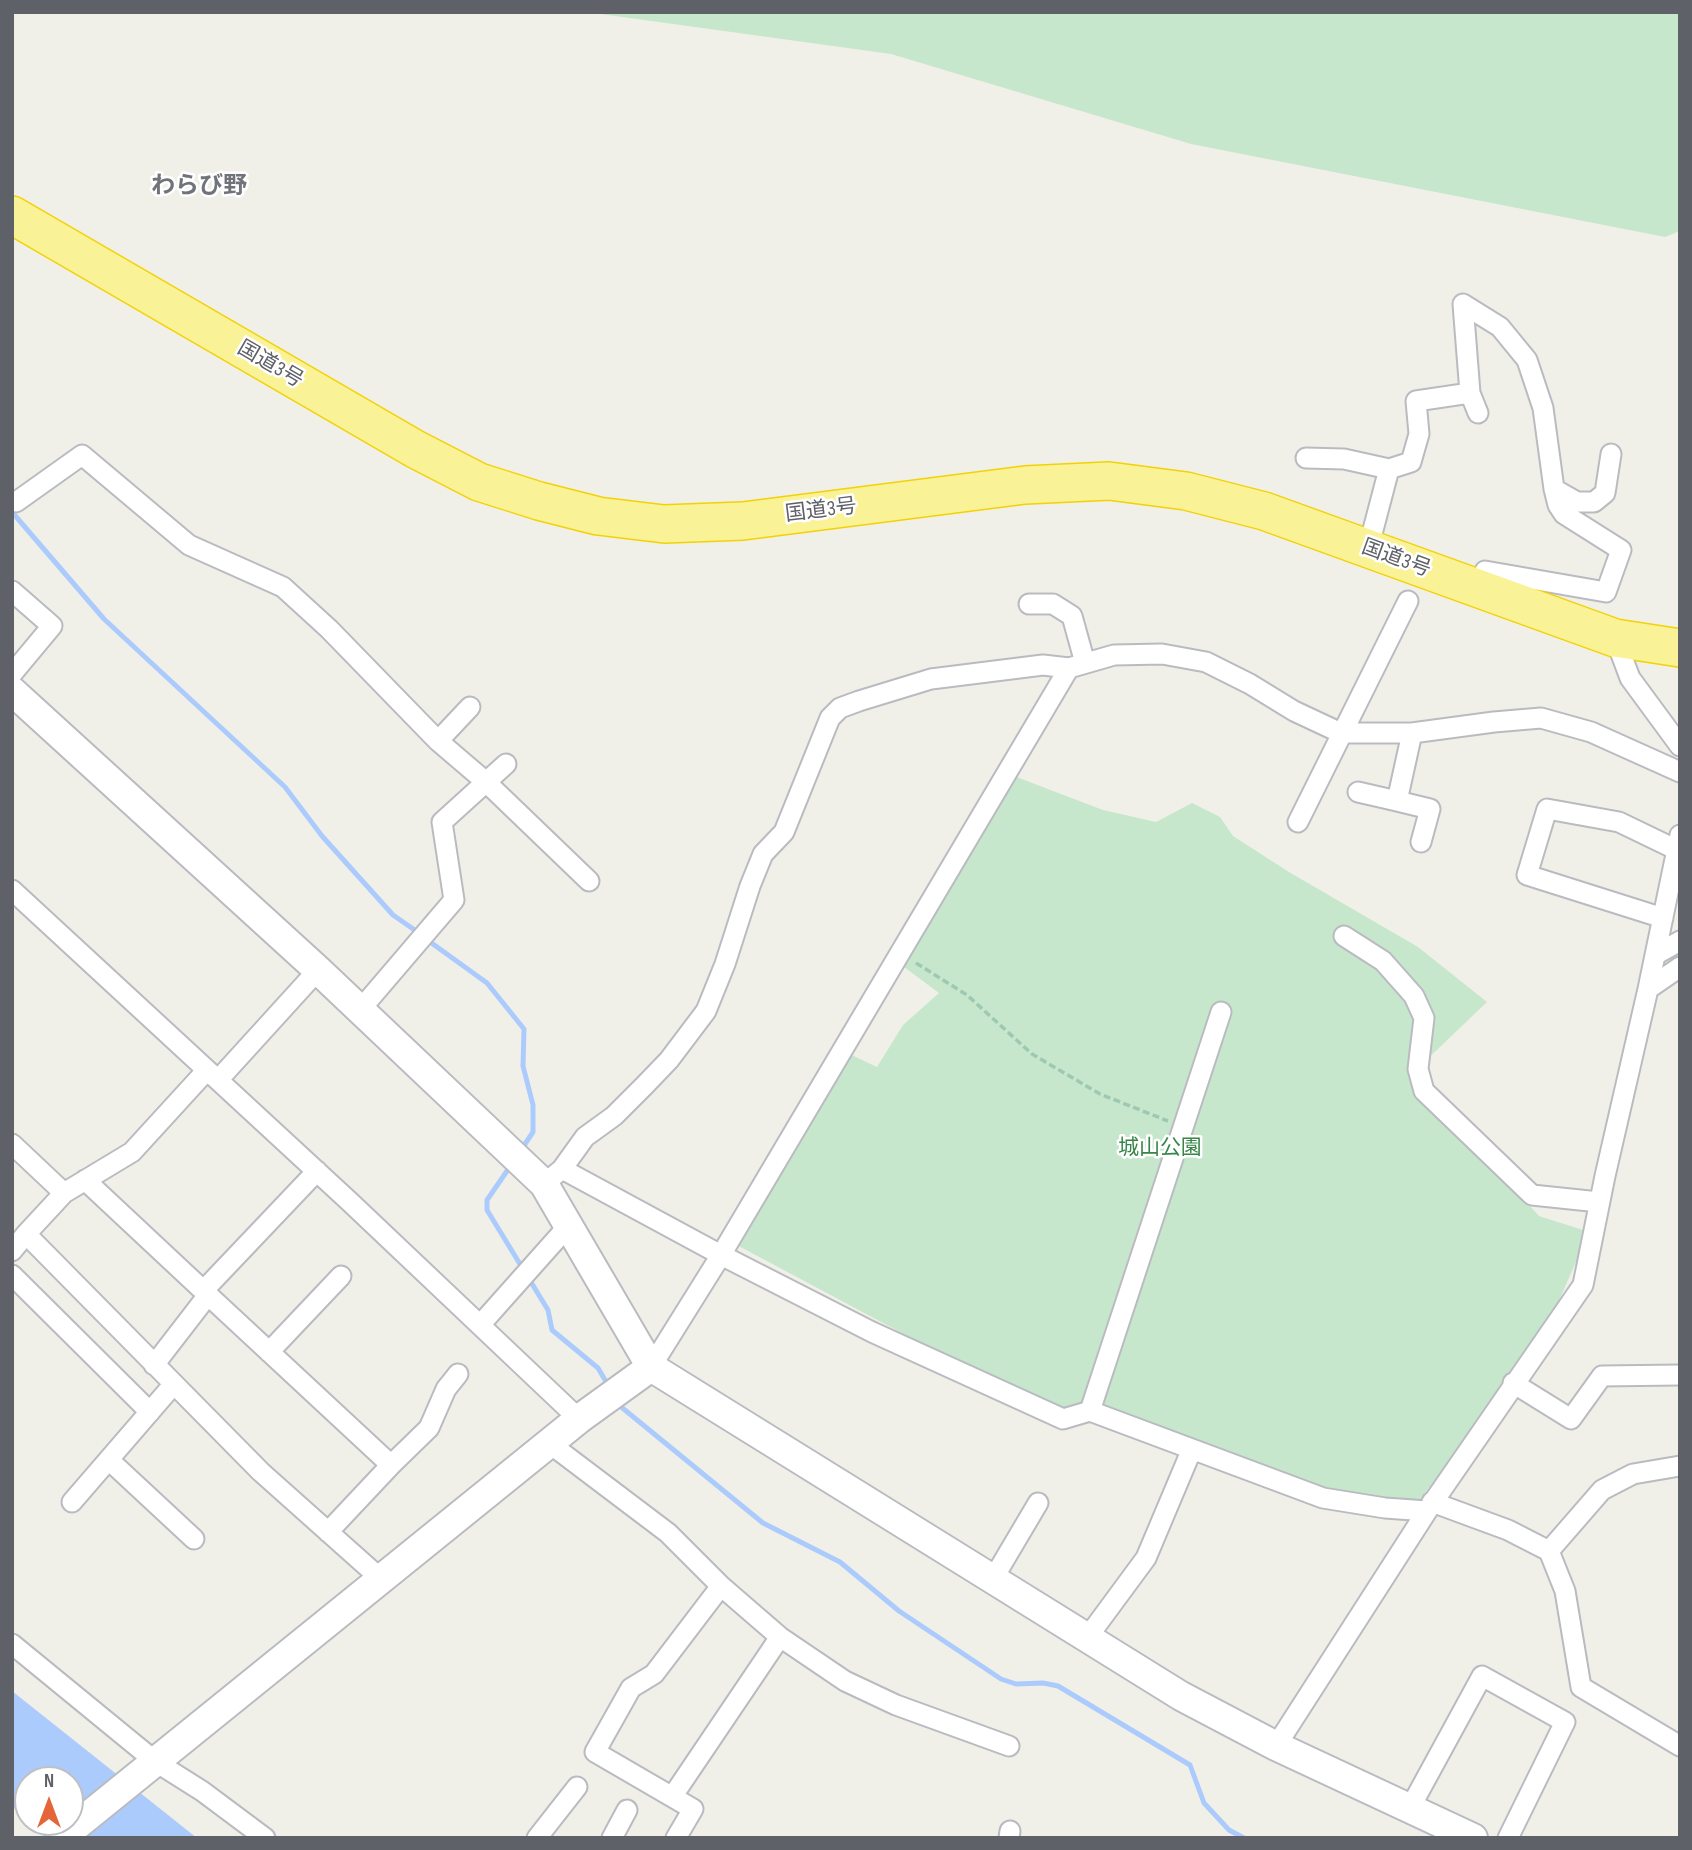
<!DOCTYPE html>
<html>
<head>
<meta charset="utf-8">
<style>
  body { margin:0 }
  #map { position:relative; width:1692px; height:1850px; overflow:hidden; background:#f1f0e8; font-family:"Sofia Sans Condensed",sans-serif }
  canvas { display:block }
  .frame { position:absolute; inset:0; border:14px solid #5f6168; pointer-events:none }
  .north { position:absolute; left:14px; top:1766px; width:70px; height:70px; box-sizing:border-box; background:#fff; border:2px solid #bfc0c3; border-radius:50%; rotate:0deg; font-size:19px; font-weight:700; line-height:28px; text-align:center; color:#5f6168 }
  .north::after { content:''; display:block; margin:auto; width:24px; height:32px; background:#e5653a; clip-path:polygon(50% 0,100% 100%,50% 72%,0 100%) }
</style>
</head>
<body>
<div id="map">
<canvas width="1692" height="1850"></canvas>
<div class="frame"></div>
<div class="north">N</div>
</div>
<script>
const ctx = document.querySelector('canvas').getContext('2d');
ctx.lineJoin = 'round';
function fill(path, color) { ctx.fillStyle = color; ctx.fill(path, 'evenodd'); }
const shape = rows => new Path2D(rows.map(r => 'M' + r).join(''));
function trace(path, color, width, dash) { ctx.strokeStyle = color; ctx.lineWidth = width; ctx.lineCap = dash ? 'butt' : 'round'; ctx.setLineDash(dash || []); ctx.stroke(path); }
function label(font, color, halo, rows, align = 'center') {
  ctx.font = font + ' "Sofia Sans Condensed","Noto Sans JP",sans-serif'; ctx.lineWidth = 5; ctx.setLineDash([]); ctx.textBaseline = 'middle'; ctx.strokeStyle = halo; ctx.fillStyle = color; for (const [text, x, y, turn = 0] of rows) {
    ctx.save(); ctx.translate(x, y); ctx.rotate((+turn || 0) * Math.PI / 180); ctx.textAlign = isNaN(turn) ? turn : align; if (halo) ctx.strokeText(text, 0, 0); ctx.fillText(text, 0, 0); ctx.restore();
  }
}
const green = shape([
  [586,12,1680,12,1680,231,1665,237,1191,144,891,54],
  [1006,773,1103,810,1156,822,1192,803,1220,817,1233,836,1289,872,1418,947,1487,1002,1418,1068,1425,1091,1539,1216,1583,1230,1579,1255,1539,1346,1418,1502,1380,1499,1311,1484,1090,1411,1063,1419,733,1243,841,1050,877,1067,903,1025,939,993,900,964]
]);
const water = shape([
  [12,1691,197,1838,46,1838,36,1830,12,1806],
  [28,1780,70,1780,70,1822,28,1822]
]);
const stream = shape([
  [12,512,104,619,285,787,322,836,393,915,419,933],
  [426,939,487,983,524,1029,523,1066,533,1105,533,1132,525,1144],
  [507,1171,487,1200,487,1210,548,1310,552,1330,598,1368,605,1380],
  [620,1406,763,1523,840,1562,899,1611,1001,1679,1016,1684,1043,1683,1058,1686,1190,1765,1204,1803,1229,1830,1244,1838]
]);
const path = shape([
  [916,963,967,995,1032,1054,1100,1094,1168,1121]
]);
const street = shape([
  [1470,393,1463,304,1500,327,1527,360,1543,408,1554,489,1577,502,1594,502,1605,493,1611,454],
  [1306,458,1344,459,1389,469],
  [16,502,82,455,189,545,283,587,329,629,438,741],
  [1368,549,1389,469,1411,462,1419,434,1416,401,1470,393,1478,413],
  [1477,588,1485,571,1606,592,1621,550,1564,514,1558,505,1554,489],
  [12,591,52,626,12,674],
  [1029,604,1053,604,1072,616,1085,663],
  [1615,638,1630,678,1680,746],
  [470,707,438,741,486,782,589,881],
  [1412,733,1397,801,1430,809,1421,842],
  [1358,792,1397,801],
  [1298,822,1408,601],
  [12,890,350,1202,579,1419],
  [1663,918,1527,875,1547,809,1619,822,1677,850],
  [1344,936,1383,961,1414,996,1424,1018,1418,1069,1424,1091,1532,1195,1599,1202],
  [1655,955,1680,941],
  [1648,989,1680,967],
  [360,1010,454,900,442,822,506,764],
  [207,1070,132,1152,64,1193,26,1234,261,1472,381,1579],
  [218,1080,318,970],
  [12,1144,64,1193],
  [562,1169,721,1255,872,1332,1063,1419,1090,1411,1323,1498,1385,1508,1427,1511],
  [85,1180,208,1295],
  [544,1184,562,1169,585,1137,614,1116,645,1085,669,1060,706,1011,725,964,750,886,763,854,784,832,830,718,840,708,859,701,931,679,1043,665,1069,668,1114,655,1162,654,1206,662,1250,684,1294,711,1341,733,1412,733,1494,722,1541,718,1591,732,1680,772],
  [12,1251,26,1234],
  [12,1275,150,1412],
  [203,1291,317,1171],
  [480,1325,561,1234,570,1228],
  [269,1352,341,1276],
  [154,1365,208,1295,391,1465,328,1532],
  [651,1367,721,1255,1069,668],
  [1513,1383,1571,1419,1602,1376,1680,1375],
  [1090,1411,1221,1012],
  [549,1443,668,1533,721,1586,780,1637,845,1681,896,1705,1009,1746],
  [109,1460,194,1539],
  [391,1465,429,1428,446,1389,458,1374],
  [72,1502,173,1385],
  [1432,1502,1508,1530,1549,1551,1565,1591,1581,1687,1680,1746],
  [1549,1551,1602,1490,1633,1474,1680,1466],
  [993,1579,1038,1503],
  [1087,1638,1146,1558,1192,1449],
  [12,1644,156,1762,202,1791,265,1838],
  [1276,1746,1427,1511,1583,1285,1605,1176,1648,989,1680,835],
  [672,1797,780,1637],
  [1410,1808,1482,1676,1565,1722,1508,1838],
  [537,1838,577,1787],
  [612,1838,627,1810],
  [676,1838,693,1809,595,1752,631,1688,654,1674,721,1586],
  [1009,1838,1010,1831]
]);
const secondary = shape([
  [12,691,318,970,544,1184,651,1367,1181,1696,1276,1746,1473,1838],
  [61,1838,579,1419,651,1367]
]);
const highway = shape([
  [12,215,415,449,479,482,539,501,598,516,664,524,743,521,1025,485,1109,481,1186,491,1264,511,1615,638,1680,648]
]);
const streetNames = [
  ["国道3号",270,365,30],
  ["国道3号",821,511,-7],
  ["国道3号",1396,559,20]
];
const parkNames = [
  ["城山公園",1160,1149]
];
const quarterNames = [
  ["わらび野",199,187]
];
fill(green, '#c6e7cc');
fill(water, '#accbfd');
trace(stream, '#accbfd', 5);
trace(street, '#babbc1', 23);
trace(secondary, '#b9bbc1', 32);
trace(highway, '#f2d207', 40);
trace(path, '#9fc8b2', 3.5, [7, 3.5]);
trace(street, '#fff', 19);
trace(secondary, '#fff', 28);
trace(highway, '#faf296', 37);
label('21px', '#5f6168', '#fff', streetNames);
label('21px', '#38854a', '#fff', parkNames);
label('bold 24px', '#70737a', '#fff', quarterNames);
</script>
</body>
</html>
